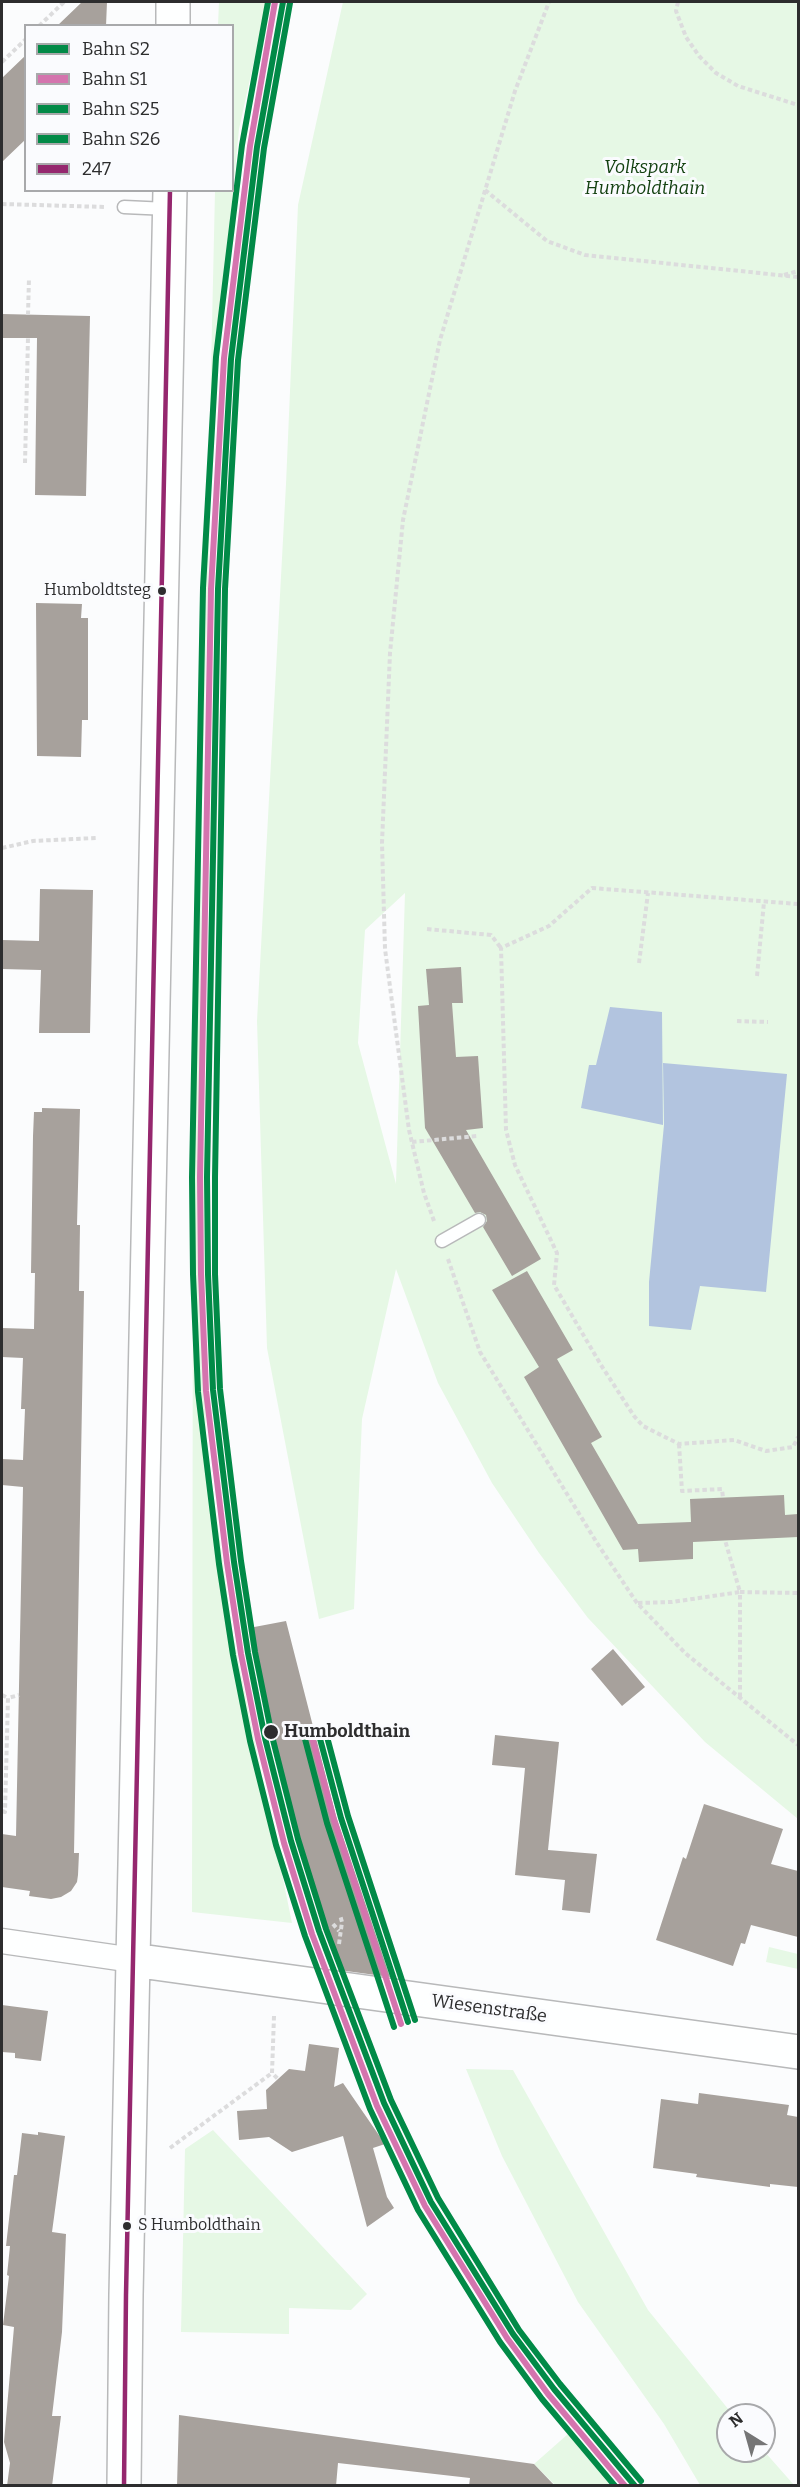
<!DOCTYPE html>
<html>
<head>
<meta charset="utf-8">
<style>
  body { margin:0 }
  #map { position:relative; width:800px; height:2487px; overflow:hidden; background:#fbfcfd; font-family:Bitter,serif }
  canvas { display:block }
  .frame { position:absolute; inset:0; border:3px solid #2d2d2e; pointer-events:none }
  .legend { position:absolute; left:24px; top:24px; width:210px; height:168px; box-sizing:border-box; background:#fafbfe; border:2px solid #a8a9ab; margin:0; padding:8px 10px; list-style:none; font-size:18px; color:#2d2d2e }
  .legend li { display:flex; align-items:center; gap:12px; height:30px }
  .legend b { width:30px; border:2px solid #a8a9ab }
  .north { position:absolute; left:716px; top:2403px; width:60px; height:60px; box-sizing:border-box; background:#fafbfe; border:2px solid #a8a9ab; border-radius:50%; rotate:323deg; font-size:16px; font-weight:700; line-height:24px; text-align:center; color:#2d2d2e }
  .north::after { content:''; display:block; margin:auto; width:21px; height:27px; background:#757576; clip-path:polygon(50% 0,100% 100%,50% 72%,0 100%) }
</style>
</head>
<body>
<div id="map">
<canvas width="800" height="2487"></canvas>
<div class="frame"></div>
<ul class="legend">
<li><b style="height:8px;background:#018a47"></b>Bahn S2</li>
<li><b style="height:8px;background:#d474ae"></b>Bahn S1</li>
<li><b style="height:8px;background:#018a47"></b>Bahn S25</li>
<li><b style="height:8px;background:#018a47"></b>Bahn S26</li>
<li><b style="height:8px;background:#95276e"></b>247</li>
</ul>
<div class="north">N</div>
</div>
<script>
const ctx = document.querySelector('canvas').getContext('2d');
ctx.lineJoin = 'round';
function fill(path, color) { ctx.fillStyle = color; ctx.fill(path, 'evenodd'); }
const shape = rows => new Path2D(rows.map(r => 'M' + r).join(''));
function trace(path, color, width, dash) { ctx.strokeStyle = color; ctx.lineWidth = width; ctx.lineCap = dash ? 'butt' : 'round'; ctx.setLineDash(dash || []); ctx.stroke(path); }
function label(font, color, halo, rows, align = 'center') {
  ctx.font = font + ' Bitter,serif'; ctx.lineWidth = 6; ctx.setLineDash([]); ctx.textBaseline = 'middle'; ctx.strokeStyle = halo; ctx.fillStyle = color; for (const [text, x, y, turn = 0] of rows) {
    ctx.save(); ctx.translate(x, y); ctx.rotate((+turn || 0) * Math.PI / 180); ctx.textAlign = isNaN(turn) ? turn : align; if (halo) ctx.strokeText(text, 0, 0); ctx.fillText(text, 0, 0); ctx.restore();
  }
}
const green = shape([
  [219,2,267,2,239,129,213,405,201,837,206,1441,233,1635,292,1923,192,1912,193,1176,215,191,232,190,232,26,218,25],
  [343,2,798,2,798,1819,705,1742,588,1618,539,1553,492,1483,438,1383,396,1269,362,1419,354,1609,319,1619,267,1348,257,1021,286,484,298,205],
  [405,893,396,1183,396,1184,358,1043,365,930],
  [769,1947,798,1954,798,1969,766,1962],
  [466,2069,513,2070,648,2310,733,2415,728,2415,728,2451,764,2451,794,2485,700,2485,664,2424,578,2302,502,2156],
  [213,2130,367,2294,351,2310,289,2308,289,2334,181,2332,185,2149],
  [568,2434,610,2485,555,2485,534,2464]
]);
const water = shape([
  [610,1007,662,1012,663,1125,581,1108,589,1065,596,1065],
  [663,1063,787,1074,766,1292,700,1286,691,1330,649,1326,649,1282,664,1125]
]);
const building = shape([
  [82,2,107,2,106,26,57,26],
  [26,55,26,139,2,162,2,78],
  [2,314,90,316,86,496,35,495,37,338,2,338],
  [36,603,82,604,81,618,88,618,88,720,82,720,81,757,37,756],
  [40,889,93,890,90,1033,39,1033,41,970,2,969,2,940,39,941],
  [461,967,463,1003,452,1003,456,1057,478,1056,483,1128,466,1130,541,1259,512,1276,483,1227,487,1221,486,1215,480,1212,475,1213,425,1128,418,1006,429,1005,426,969],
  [42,1108,80,1109,77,1225,80,1225,79,1291,84,1291,74,1853,79,1853,78,1875,77,1882,71,1891,61,1897,51,1899,29,1896,30,1891,2,1887,2,1834,16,1836,23,1487,2,1485,2,1459,23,1460,25,1409,21,1409,23,1358,2,1357,2,1328,34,1329,35,1273,31,1273,33,1136,34,1112,42,1112],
  [527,1271,573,1350,557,1359,602,1437,591,1443,638,1524,691,1522,690,1499,784,1495,785,1515,798,1514,798,1537,693,1542,693,1559,639,1562,638,1549,623,1550,524,1377,539,1367,492,1290],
  [286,1621,336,1816,390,1977,339,1970,310,1884,283,1789,249,1628],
  [613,1649,645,1687,622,1706,591,1669],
  [495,1735,559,1742,548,1850,597,1854,590,1913,562,1910,565,1880,515,1875,525,1768,492,1765],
  [704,1804,783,1829,771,1864,798,1871,798,1937,751,1925,745,1944,741,1943,733,1966,656,1940,683,1857,686,1859],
  [2,2005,48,2011,41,2061,15,2058,15,2053,2,2052],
  [309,2044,339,2048,334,2087,343,2083,385,2144,373,2148,387,2197,394,2208,367,2227,343,2136,292,2152,269,2137,239,2140,237,2111,267,2109,266,2090,289,2069,305,2071],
  [699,2093,789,2105,787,2115,798,2117,798,2187,770,2184,770,2187,696,2177,697,2174,653,2168,661,2099,698,2104],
  [38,2132,65,2136,52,2232,66,2234,62,2332,52,2416,61,2416,52,2486,7,2486,10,2463,4,2442,14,2327,3,2325,9,2276,7,2275,10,2246,6,2246,14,2175,17,2175,22,2133,38,2135],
  [179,2415,534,2464,555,2486,469,2486,470,2478,338,2463,336,2486,177,2486]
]);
const path = shape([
  [678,2,676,11,686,37,699,56,716,73,738,86,798,105],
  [39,26,64,2],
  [2,62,26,39],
  [485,190,547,241,585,255,798,277],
  [2,204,106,207],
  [784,275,798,271],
  [28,315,29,278],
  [25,463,28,338],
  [2,848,33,841,96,838],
  [798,904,592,888,549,926,501,948,506,1130,515,1165,557,1253,554,1285,601,1365,634,1416,643,1426,679,1444,734,1440,766,1451,793,1447,798,1437],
  [427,929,491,935,501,948],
  [639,963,648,893],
  [757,976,764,902],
  [737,1021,768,1022],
  [412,1142,477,1136],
  [434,1221,424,1193,409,1130,385,949,382,843,390,653,403,520,440,340,515,91,549,2],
  [448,1259,480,1352,597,1543,637,1603,685,1653,798,1745],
  [679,1444,682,1491,722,1489,723,1498],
  [638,1603,672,1602,740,1592,725,1540],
  [2,1695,8,1698],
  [740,1697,740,1592,798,1593],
  [2,1811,5,1812,8,1698,19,1695],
  [333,1924,339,1931],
  [339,1944,342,1922,340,1915],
  [274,2016,272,2073,278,2079],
  [170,2148,272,2073]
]);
const lane = shape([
  [124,207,168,209],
  [442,1241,479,1220]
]);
const street = shape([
  [2,1941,133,1960]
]);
const secondary = shape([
  [173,26,173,2],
  [133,1960,798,2052],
  [124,2486,126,2294,170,190]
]);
const bus1 = shape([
  [124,2486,126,2294,170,190]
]);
const rail1 = shape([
  [283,2,257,147,231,359,218,589,207,1177,208,1274,213,1390,234,1562,248,1653,265,1738,291,1841,319,1931,384,2103,431,2202,513,2334,554,2389,635,2486],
  [319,1735,341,1818,408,2022]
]);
const rail2 = shape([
  [275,2,250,146,224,358,211,589,200,1177,201,1274,206,1391,227,1563,241,1654,258,1739,284,1843,312,1934,377,2106,425,2206,507,2338,548,2394,625,2486],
  [312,1737,334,1820,401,2024]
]);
const rail3 = shape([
  [290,3,264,148,238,360,225,589,215,1177,215,1274,220,1389,241,1561,255,1652,272,1736,298,1839,326,1929,391,2100,438,2198,519,2330,560,2384,641,2481],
  [326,1733,348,1816,415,2020]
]);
const rail4 = shape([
  [268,2,242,145,216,357,203,588,192,1177,193,1274,198,1392,219,1564,233,1655,250,1741,276,1845,305,1936,370,2109,418,2210,500,2342,542,2399,615,2486],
  [305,1739,327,1823,394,2027]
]);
const markers = [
  [162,591,5,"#2d2d2e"],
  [271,1732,8,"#2d2d2e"],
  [127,2226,5,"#2d2d2e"]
];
const busNames = [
  ["Humboldtsteg",151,591],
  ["S Humboldthain",138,2226,"left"]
];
const parkNames = [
  ["Volkspark",645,168],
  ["Humboldthain",645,189]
];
const stopNames = [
  ["Humboldthain",284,1732]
];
const streetNames = [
  ["Wiesenstraße",489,2009,8]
];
fill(green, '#e6f8e5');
fill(water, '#b2c4df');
fill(building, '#a7a19c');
trace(lane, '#b8b9ba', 15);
trace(street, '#b8b9ba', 27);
trace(secondary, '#b8b9ba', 36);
trace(path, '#dcdcdd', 4, [4.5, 3]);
trace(lane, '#feffff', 12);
trace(street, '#feffff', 24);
trace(secondary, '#feffff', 33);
trace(bus1, '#95276e', 4.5);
trace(rail1, '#018a47', 6);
trace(rail2, '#d474ae', 6);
trace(rail3, '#018a47', 6);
trace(rail4, '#018a47', 6);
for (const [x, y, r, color] of markers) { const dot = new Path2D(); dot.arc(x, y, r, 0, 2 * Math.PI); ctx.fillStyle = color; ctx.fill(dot); trace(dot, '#fafbfe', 2); }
label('16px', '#2d2d2e', '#fafbfe', busNames, 'right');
label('italic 18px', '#134110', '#fafbfe', parkNames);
label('bold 18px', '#2d2d2e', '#fafbfe', stopNames, 'left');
label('18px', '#2d2d2e', '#fafbfe', streetNames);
</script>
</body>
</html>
